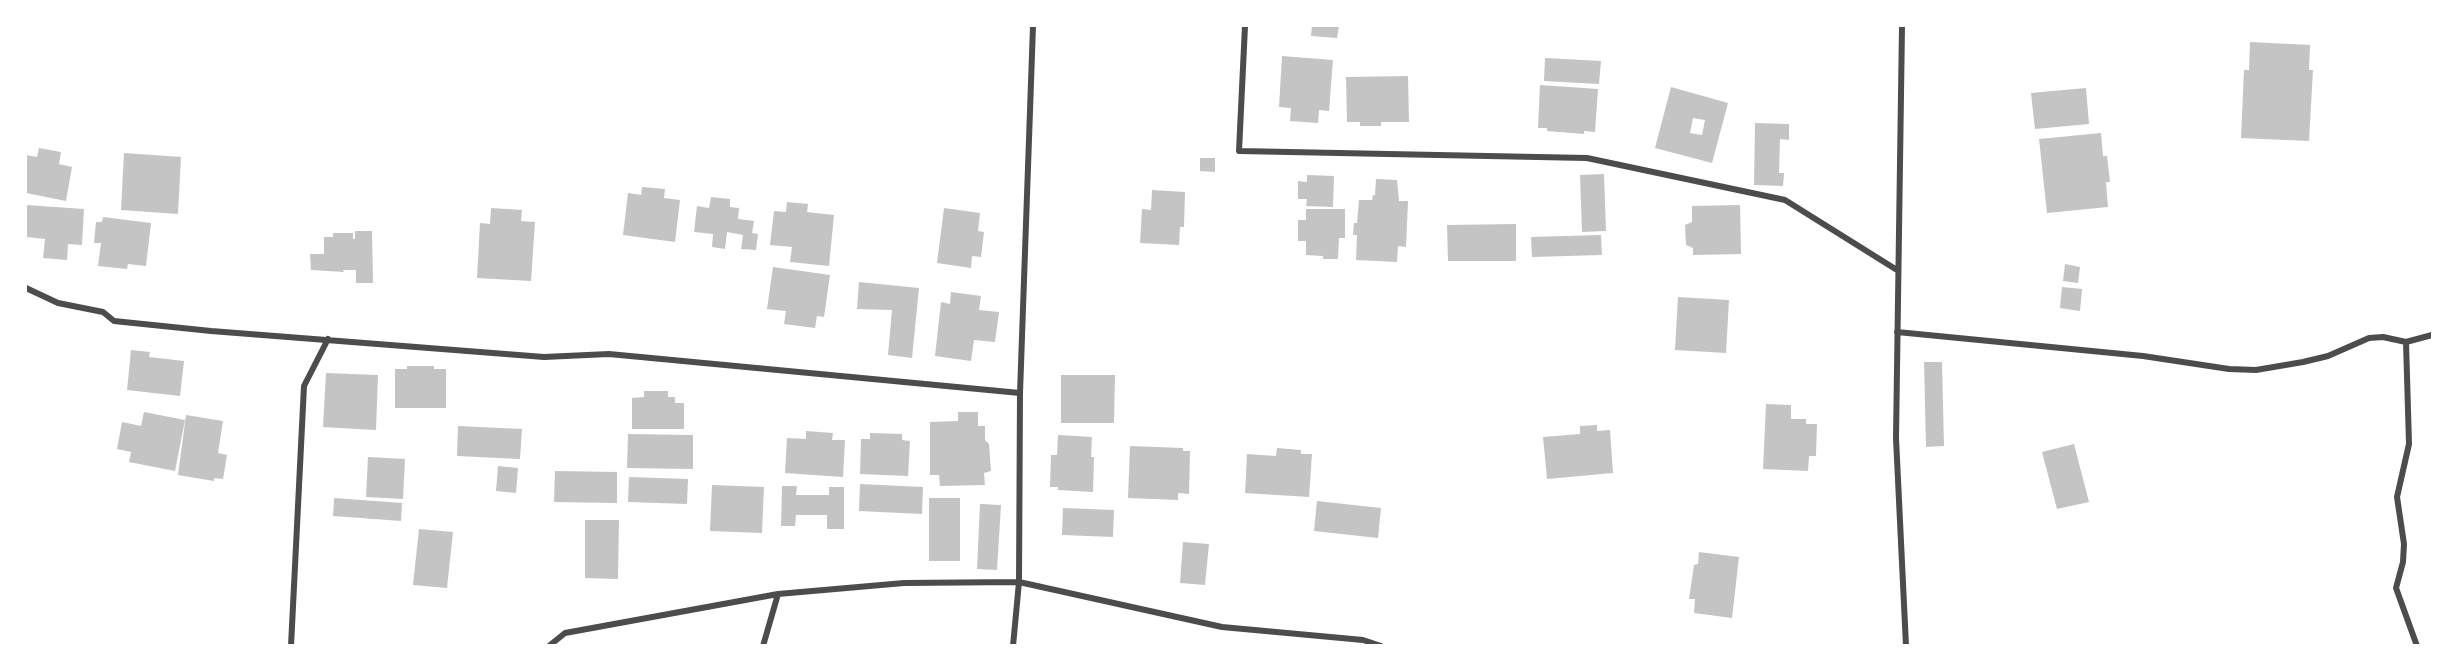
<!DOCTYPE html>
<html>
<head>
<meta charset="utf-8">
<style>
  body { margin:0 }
  #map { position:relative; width:2458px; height:671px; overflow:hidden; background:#fff; font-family:Roboto,sans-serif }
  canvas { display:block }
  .frame { position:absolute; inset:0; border:27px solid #fff; pointer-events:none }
</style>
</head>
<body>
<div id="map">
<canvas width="2458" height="671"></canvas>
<div class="frame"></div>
</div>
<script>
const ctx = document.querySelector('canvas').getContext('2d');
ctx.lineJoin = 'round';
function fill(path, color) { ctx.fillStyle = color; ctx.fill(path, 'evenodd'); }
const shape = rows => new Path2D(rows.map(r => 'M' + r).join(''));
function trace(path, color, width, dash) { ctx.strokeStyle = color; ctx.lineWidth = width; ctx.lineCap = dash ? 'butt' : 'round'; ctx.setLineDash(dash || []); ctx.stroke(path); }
const building = shape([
  [1312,26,1339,26,1337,38,1311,36],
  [2250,42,2310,45,2309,70,2313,70,2309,141,2241,138,2244,70,2249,70],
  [1282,56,1333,60,1329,111,1319,110,1318,123,1290,121,1291,108,1279,107],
  [1545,58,1601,61,1599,84,1544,81],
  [1408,76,1409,122,1381,122,1381,126,1360,126,1360,122,1347,122,1346,77],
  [1540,85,1598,89,1595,132,1584,131,1584,134,1547,131,1547,128,1538,128],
  [1671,87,1728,103,1712,163,1655,148],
  [1693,118,1705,120,1702,135,1690,133],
  [2086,88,2089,124,2035,129,2031,93],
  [1755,123,1789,124,1789,140,1780,139,1779,173,1784,173,1783,186,1754,185],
  [2101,133,2103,156,2107,156,2110,182,2106,182,2108,207,2047,213,2039,139],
  [39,148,61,152,59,164,72,167,66,201,26,193,26,155,37,157],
  [124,153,181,157,178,214,121,210],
  [1200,158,1215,158,1215,172,1200,171],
  [1604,174,1606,231,1582,232,1580,175],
  [1307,175,1334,176,1333,207,1306,206,1307,199,1298,199,1298,181,1307,182],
  [1376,179,1397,180,1399,201,1408,201,1406,247,1398,246,1397,262,1356,260,1357,235,1353,235,1354,223,1357,223,1359,200,1372,200,1373,195,1375,195],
  [642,187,665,189,664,198,680,200,675,242,623,235,628,193,641,195],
  [1152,190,1185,192,1184,227,1180,227,1179,245,1140,243,1142,209,1151,210],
  [711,197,730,199,730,207,739,208,738,219,754,221,752,233,758,234,756,250,741,249,743,235,727,232,725,249,712,247,713,234,694,232,697,206,709,208],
  [787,202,808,204,807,212,834,215,829,266,790,262,792,247,770,245,774,211,786,212],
  [26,205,84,209,82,245,68,244,67,260,43,258,45,239,26,237],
  [1740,205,1741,254,1693,255,1693,248,1686,245,1685,225,1692,222,1692,206],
  [491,208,522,210,521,221,535,222,531,281,477,278,480,223,490,224],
  [944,208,980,213,978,231,984,232,981,257,972,256,971,268,937,263],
  [1306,209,1345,209,1345,238,1339,238,1338,259,1323,259,1323,256,1306,255,1306,241,1298,241,1298,220,1306,220],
  [103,217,151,223,146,266,128,264,127,269,98,266,101,243,94,243,96,222,102,222],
  [1516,224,1516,261,1448,261,1447,225],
  [355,231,372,231,373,283,356,283,356,270,343,270,344,272,311,270,310,254,324,254,324,237,333,237,333,233,353,233,353,239,355,239],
  [1601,235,1602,255,1532,257,1531,237],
  [2065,264,2080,267,2078,283,2063,281],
  [773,267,830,275,824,317,817,316,815,328,784,324,786,311,767,309],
  [859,282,919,288,912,358,888,355,892,310,857,309],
  [2062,287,2082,289,2080,311,2060,308],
  [951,292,981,296,979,310,999,312,995,342,974,340,971,361,935,356,941,302,950,304],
  [1678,297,1729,300,1726,353,1675,350],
  [131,350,150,352,149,357,184,361,180,396,127,390],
  [1924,362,1942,362,1944,446,1926,447],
  [407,366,434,366,434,369,446,369,446,408,395,408,395,369,407,369],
  [326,373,378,375,376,430,323,427],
  [1061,375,1115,375,1114,423,1061,423],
  [644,391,668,391,668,397,675,397,675,403,684,403,684,429,632,429,632,398,644,397],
  [1766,404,1791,405,1791,419,1806,419,1806,424,1817,424,1816,456,1809,456,1808,471,1763,469],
  [144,412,185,420,175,471,129,462,131,452,117,449,122,422,141,426],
  [958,412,978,412,978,426,985,426,985,440,989,444,991,471,984,473,985,485,940,486,939,475,930,475,930,422,958,421],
  [186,415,223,421,218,453,227,455,223,479,214,478,214,481,178,475],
  [1597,425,1597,431,1610,430,1613,473,1547,479,1543,437,1580,434,1580,426],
  [458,426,522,429,520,459,457,456],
  [806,431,833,433,832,440,845,440,843,477,785,473,787,438,806,439],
  [870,433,902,434,902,440,910,441,908,476,860,474,861,439,870,439],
  [628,434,693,435,693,469,627,468],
  [1058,435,1092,437,1091,457,1094,457,1093,492,1058,490,1058,487,1050,487,1051,455,1057,455],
  [2074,444,2089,502,2057,509,2042,452],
  [1130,446,1183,448,1183,451,1190,451,1189,494,1178,493,1178,500,1128,498],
  [1277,448,1301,450,1301,454,1312,454,1309,497,1245,493,1247,454,1276,456],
  [368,457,405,459,403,499,366,497],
  [498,466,518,468,516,493,496,491],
  [555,471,617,472,617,503,554,502],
  [629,477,688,479,687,504,628,502],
  [860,484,923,487,922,514,859,511],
  [712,485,764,487,762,533,710,531],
  [782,486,797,486,796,495,829,495,829,487,844,487,844,529,827,529,827,515,796,515,795,526,781,526],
  [334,498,402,503,401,521,333,516],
  [929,498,960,498,960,561,929,561],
  [1317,501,1381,508,1378,538,1314,531],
  [980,504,1001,505,997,570,977,569],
  [1063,508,1114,510,1113,537,1062,535],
  [585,520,619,520,618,579,585,578],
  [419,529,453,532,447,588,413,585],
  [1183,542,1209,544,1205,585,1180,583],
  [1699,552,1739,557,1732,618,1694,613,1695,599,1689,599,1694,565,1698,564]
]);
const minor = shape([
  [1245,26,1239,151,1587,158,1785,200,1897,270],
  [1902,26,1896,438,1906,646],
  [26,288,58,303,103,312,114,321,211,331,544,357,609,354,1020,393],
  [1897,332,2143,356,2229,369,2256,370,2303,362,2328,356,2369,338,2383,337,2406,342,2432,335],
  [2406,342,2409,444,2397,497,2404,544,2403,562,2396,588,2417,646],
  [291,646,304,386,328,339],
  [549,646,565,633,778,594,904,583,1019,582,1222,627,1363,640,1381,646],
  [763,646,778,594],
  [1013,646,1019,582,1020,393,1033,26]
]);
fill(building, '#c4c4c4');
trace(minor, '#4c4c4c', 6);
</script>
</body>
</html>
